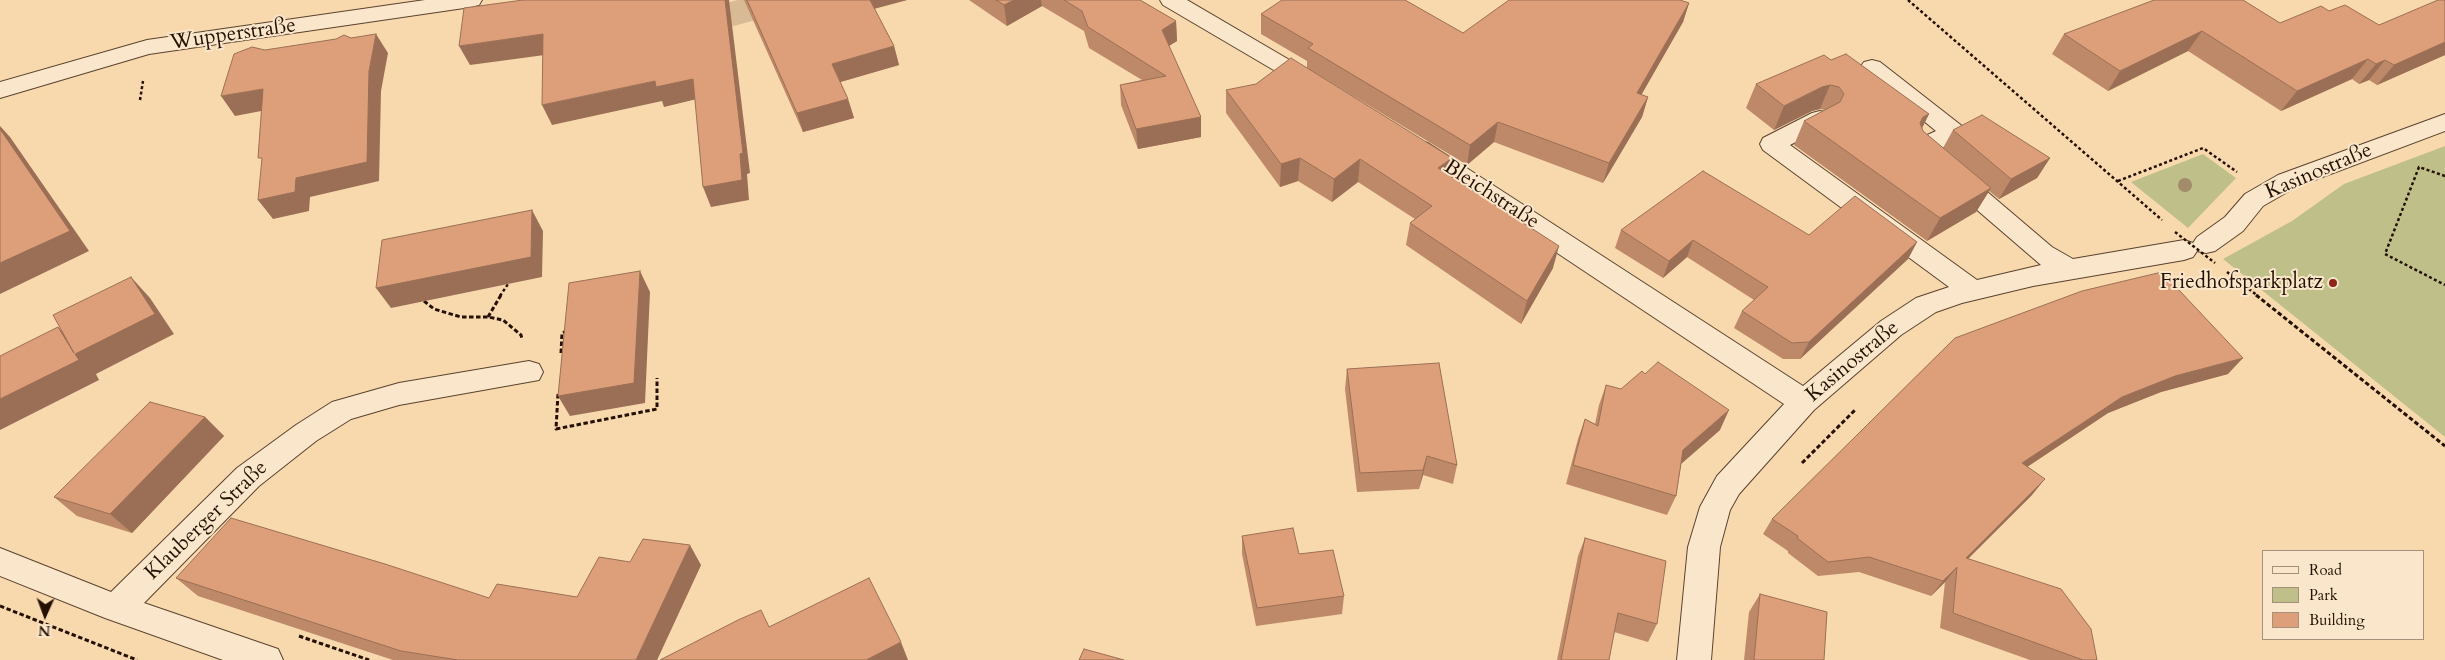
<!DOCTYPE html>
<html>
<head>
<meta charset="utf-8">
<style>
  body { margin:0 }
  #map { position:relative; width:2445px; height:660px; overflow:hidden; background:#f8d9ae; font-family:Cardo,serif }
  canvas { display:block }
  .legend { position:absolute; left:2262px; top:550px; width:162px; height:90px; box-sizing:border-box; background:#fae6ca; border:1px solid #a5907b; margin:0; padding:6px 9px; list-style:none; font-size:15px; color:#251004 }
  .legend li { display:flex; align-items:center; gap:10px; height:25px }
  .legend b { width:25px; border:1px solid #a5907b }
  .north { position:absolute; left:20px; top:590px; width:50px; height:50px; -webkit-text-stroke:4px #fae6ca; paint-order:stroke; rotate:182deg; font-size:14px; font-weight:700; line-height:20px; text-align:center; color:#251004 }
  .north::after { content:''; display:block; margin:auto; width:18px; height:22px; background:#251004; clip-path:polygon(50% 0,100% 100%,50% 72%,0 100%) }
</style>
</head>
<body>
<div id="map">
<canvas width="2445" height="660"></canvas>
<ul class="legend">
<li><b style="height:6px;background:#fae6ca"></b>Road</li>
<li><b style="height:14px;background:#bfbf89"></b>Park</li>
<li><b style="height:14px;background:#dd9f7a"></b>Building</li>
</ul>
<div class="north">N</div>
</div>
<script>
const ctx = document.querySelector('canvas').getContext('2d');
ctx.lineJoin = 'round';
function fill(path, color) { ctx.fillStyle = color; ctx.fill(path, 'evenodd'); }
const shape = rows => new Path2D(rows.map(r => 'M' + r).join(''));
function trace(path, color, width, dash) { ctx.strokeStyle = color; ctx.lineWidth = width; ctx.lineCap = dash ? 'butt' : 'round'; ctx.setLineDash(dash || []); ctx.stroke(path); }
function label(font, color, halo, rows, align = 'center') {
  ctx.font = font + ' Cardo,serif'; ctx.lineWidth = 4; ctx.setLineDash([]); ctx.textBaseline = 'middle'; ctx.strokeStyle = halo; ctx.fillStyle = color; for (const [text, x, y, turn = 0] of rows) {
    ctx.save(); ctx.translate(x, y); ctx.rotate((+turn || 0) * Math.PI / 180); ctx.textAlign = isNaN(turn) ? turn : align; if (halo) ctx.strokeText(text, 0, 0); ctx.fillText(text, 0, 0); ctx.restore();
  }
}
const green = shape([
  [2445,146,2445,437,2223,259,2292,221,2344,184],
  [2203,154,2236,178,2188,228,2131,182]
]);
const minorTunnel = shape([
  [738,0,745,26]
]);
const pathFar1 = shape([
  [1908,0,2162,220],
  [140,100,143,81],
  [2445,176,2419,167,2385,254,2445,285],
  [2118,181,2203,148,2237,172],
  [2227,272,2258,296],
  [500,296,508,284]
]);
const path = shape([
  [2256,295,2445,446],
  [424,301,434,309,461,317,488,317,503,320,521,335,522,339],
  [488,317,501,295],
  [561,353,562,333,567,331],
  [558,394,556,429,657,409,657,378],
  [1802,463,1856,409],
  [0,606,137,660],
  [299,636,369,660]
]);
const minor = shape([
  [425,0,482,0,479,5,471,7,149,54,0,98,0,82,147,40,425,0],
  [1160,0,1187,0,1322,79,1326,84,1322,89,1314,92,1306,89,1163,5,1160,0],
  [1872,60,1880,62,1962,126,1965,132,1962,138,1938,150,2052,247,2073,259,2184,240,2193,243,2197,237,2225,217,2245,194,2278,175,2445,114,2445,131,2296,187,2263,206,2243,231,2215,251,2206,253,2197,251,2193,257,2184,260,2033,286,1962,303,1936,312,1901,335,1814,410,1739,494,1730,510,1720,547,1711,660,1677,660,1688,547,1700,507,1717,476,1784,404,1410,155,1407,149,1410,143,1419,141,1428,143,1803,386,1881,321,1916,298,1949,287,1763,150,1760,144,1763,138,1812,113,1820,111,1828,113,1832,119,1828,125,1790,145,1977,280,2041,265,1912,154,1909,148,1912,142,1936,131,1864,72,1860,67,1864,62,1872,60],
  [529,361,539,364,543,372,539,380,399,405,351,419,316,441,259,486,144,603,278,649,283,660,223,660,105,618,0,576,0,548,111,592,237,468,296,425,332,402,399,383,529,361]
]);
const pathBridge = shape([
  [2175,232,2215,263]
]);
const trees = [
  [2185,185]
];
const wall = shape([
  [744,0,907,0,874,9,894,46,899,65,840,82,848,99,854,118,803,132],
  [969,0,1140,0,1176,21,1177,41,1169,46,1201,117,1201,137,1138,149,1121,105,1120,85,1142,80,1089,48,1084,31,1042,6,1007,26],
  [2445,0,2445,55,2377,85,2369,80,2359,84,2352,79,2281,111,2188,51,2108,91,2052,54,2064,34,2280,23,2329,11,2379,25],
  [1682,1,1689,3,1683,22,1641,95,1648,97,1642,117,1603,183,1494,142,1467,165,1307,68,1307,61,1261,34,1261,14,1463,33],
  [1831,60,1929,114,1922,128,1923,131,1943,148,1953,130,2050,158,2037,178,1999,199,1989,191,1976,212,1927,241,1794,145,1804,121,1825,110,1820,109,1812,111,1774,130,1746,108,1756,84],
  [1226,90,1452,158,1448,175,1553,268,1521,324,1406,245,1410,223,1415,219,1358,182,1332,202,1298,181,1280,187,1226,113],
  [1621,230,1809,235,1917,242,1908,259,1800,359,1783,359,1734,328,1742,311,1754,300,1687,257,1663,278,1615,248],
  [1955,338,2228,374,2161,392,2108,413,2027,467,2032,495,1968,558,2097,660,2030,660,1940,628,1945,582,1931,596,1859,572,1818,576,1788,553,1788,551,1763,534,1772,519],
  [1347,369,1457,465,1453,484,1423,475,1419,489,1357,492,1345,389],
  [1606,385,1720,430,1681,464,1676,496,1667,515,1566,484,1578,439,1585,419,1595,424,1599,405],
  [205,417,224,436,132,533,77,516,54,497],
  [1242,536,1299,554,1344,596,1342,614,1256,626,1242,554],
  [1585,538,1657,624,1648,642,1614,632,1609,660,1557,660,1578,556],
  [630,562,701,565,657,660,393,660,198,596,176,578,489,598,577,597],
  [1760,594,1824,660,1744,660,1749,612]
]);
const shadedWall = shape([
  [725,0,729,0,750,173,747,174,749,200,711,207,703,187],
  [867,0,907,0,869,10],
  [1014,0,1041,0,1042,6,1007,26,1004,5],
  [1689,3,1683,22,1631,113,1637,93],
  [1176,21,1177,41,1162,50,1162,30],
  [2202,31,2188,51,2108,91,2120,71],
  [376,34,388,53,381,91,379,181,310,197,309,211,273,219,258,200,296,178,369,71],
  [543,34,552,54,470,65,459,46],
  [2445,42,2445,55,2377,85,2394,65],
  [894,46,899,65,837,83,832,64],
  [2368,59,2352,79,2281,111,2297,91],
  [2385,60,2369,80,2359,84,2376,64],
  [693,79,701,98,664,107,662,101,552,125,542,105,655,81],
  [1830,85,1820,109,1812,111,1774,130,1784,106,1822,87],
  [263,89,277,108,235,116,221,96],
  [1648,97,1642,117,1603,183,1609,163],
  [848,99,854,118,803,132,797,113],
  [1929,114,1917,138,1910,141,1923,117],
  [1201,117,1201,137,1138,149,1136,129],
  [1498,122,1494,142,1467,165,1470,145],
  [0,126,10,137,89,251,0,294],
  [1300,158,1298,181,1280,187,1281,164],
  [1452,158,1448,180,1438,168],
  [2050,158,2037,178,1999,199,2011,179],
  [1360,159,1358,182,1332,202,1334,179],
  [1991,188,1976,212,1927,241,1940,218],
  [532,210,543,231,542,277,391,308,376,288],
  [1693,240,1687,257,1663,278,1669,261],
  [1917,242,1908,259,1800,359,1809,342],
  [1559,246,1553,268,1521,324,1527,301],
  [640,271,650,292,645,403,570,416,558,396],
  [131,277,150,298,174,334,96,374,99,380,0,430,0,399,58,327,78,348],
  [2243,358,2228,374,2161,392,2108,413,2009,479,2022,463,2122,397,2175,376],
  [1729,410,1720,430,1674,470,1683,450],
  [205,417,224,436,132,533,110,514],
  [1427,456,1423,475,1419,489,1423,470],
  [2045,479,2032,495,1957,570,1966,558],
  [690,545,701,565,657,660,636,660],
  [1957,567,1945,582,1931,596,1943,581],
  [901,642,908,660,866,660]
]);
const building = shape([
  [523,0,725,0,743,153,740,154,742,180,703,187,693,79,656,87,655,81,542,105,543,34,459,46,464,8,523,0],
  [747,0,870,0,894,46,832,64,848,99,797,113,747,0],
  [996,0,1014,0,1004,5,996,0],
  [1064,0,1140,0,1176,21,1162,30,1201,117,1136,129,1120,85,1166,76,1088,27,1082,11,1064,0],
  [1282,0,1405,0,1463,33,1509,0,1680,0,1689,3,1637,93,1648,97,1609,163,1498,122,1470,145,1308,48,1313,44,1261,14,1282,0],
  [2154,0,2243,0,2280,23,2321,6,2329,11,2345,5,2379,25,2438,0,2445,0,2445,42,2394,65,2385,60,2376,64,2368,59,2297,91,2202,31,2120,71,2064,34,2154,0],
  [376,34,369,71,367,162,296,178,295,192,258,200,262,158,258,158,263,89,221,96,234,54,252,47,265,50,336,39,344,35,351,38,376,34],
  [1846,54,1929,114,1923,117,1920,123,1923,131,1991,188,1940,218,1804,121,1840,102,1844,94,1839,87,1830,85,1822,87,1784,106,1756,84,1824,55,1831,60,1846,54],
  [1291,58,1452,158,1438,168,1559,246,1527,301,1410,223,1432,206,1360,159,1334,179,1300,158,1281,164,1226,90,1256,84,1291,58],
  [1982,115,2050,158,2011,179,1953,130,1982,115],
  [0,129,70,231,0,263,0,129],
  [1703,171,1809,235,1855,196,1917,242,1809,342,1792,343,1742,311,1768,287,1693,240,1669,261,1621,230,1703,171],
  [532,210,531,257,376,288,382,240,532,210],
  [640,271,634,383,558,396,569,283,640,271],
  [2162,272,2243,358,2175,376,2122,397,2022,463,2045,479,1966,558,2061,589,2091,629,2097,660,2083,660,1953,613,1957,567,1943,581,1869,557,1828,562,1797,538,1798,536,1772,519,1955,338,2082,291,2162,272],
  [131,277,155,314,75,354,79,360,0,399,0,356,58,327,74,353,53,315,131,277],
  [1658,362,1729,410,1683,450,1676,496,1573,465,1585,419,1598,426,1606,385,1621,389,1642,371,1645,374,1658,362],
  [1439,363,1457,465,1427,456,1423,470,1360,473,1347,369,1439,363],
  [150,402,205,417,110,514,54,497,150,402],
  [231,518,385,564,489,598,497,584,577,597,599,557,630,562,643,539,690,545,636,660,458,660,401,651,176,578,231,518],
  [1293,528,1299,554,1333,550,1344,596,1257,608,1242,536,1293,528],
  [1585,538,1666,561,1657,624,1618,613,1609,660,1561,660,1585,538],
  [869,578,901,642,866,660,660,660,738,620,761,610,769,627,869,578],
  [1760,594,1827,612,1824,660,1754,660,1760,594],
  [1084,649,1124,660,1079,660,1084,649]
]);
const markers = [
  [2333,283,5,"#8f2418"]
];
const streetNames = [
  ["Wupperstraße",233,35,-8],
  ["Kasinostraße",2319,172,-23],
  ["Bleichstraße",1491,195,33],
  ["Kasinostraße",1853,362,-40],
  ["Klauberger Straße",207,521,-44]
];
const poiNames = [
  ["Friedhofsparkplatz",2323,283]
];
fill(green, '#bfbf89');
trace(minorTunnel, '#d8bb94', 24, [24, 12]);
trace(minor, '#5a422e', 2);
trace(pathFar1, '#251004', 2.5, [3, 2.5]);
trace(path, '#251004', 3, [4.5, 2.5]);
fill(minor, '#fae6ca');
trace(pathBridge, '#251004', 2.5, [3, 2.5]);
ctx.fillStyle = '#a28c6a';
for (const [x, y] of trees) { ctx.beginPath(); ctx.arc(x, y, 7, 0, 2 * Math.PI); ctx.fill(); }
fill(wall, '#be8969');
fill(shadedWall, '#9b6f55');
fill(building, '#dd9f7a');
trace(building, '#9b6f55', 1);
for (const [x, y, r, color] of markers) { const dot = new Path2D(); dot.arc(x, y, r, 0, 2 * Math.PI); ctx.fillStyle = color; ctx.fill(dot); trace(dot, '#fae6ca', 2); }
label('21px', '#251004', '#fae6ca', streetNames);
label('21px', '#251004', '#fae6ca', poiNames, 'right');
</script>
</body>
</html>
